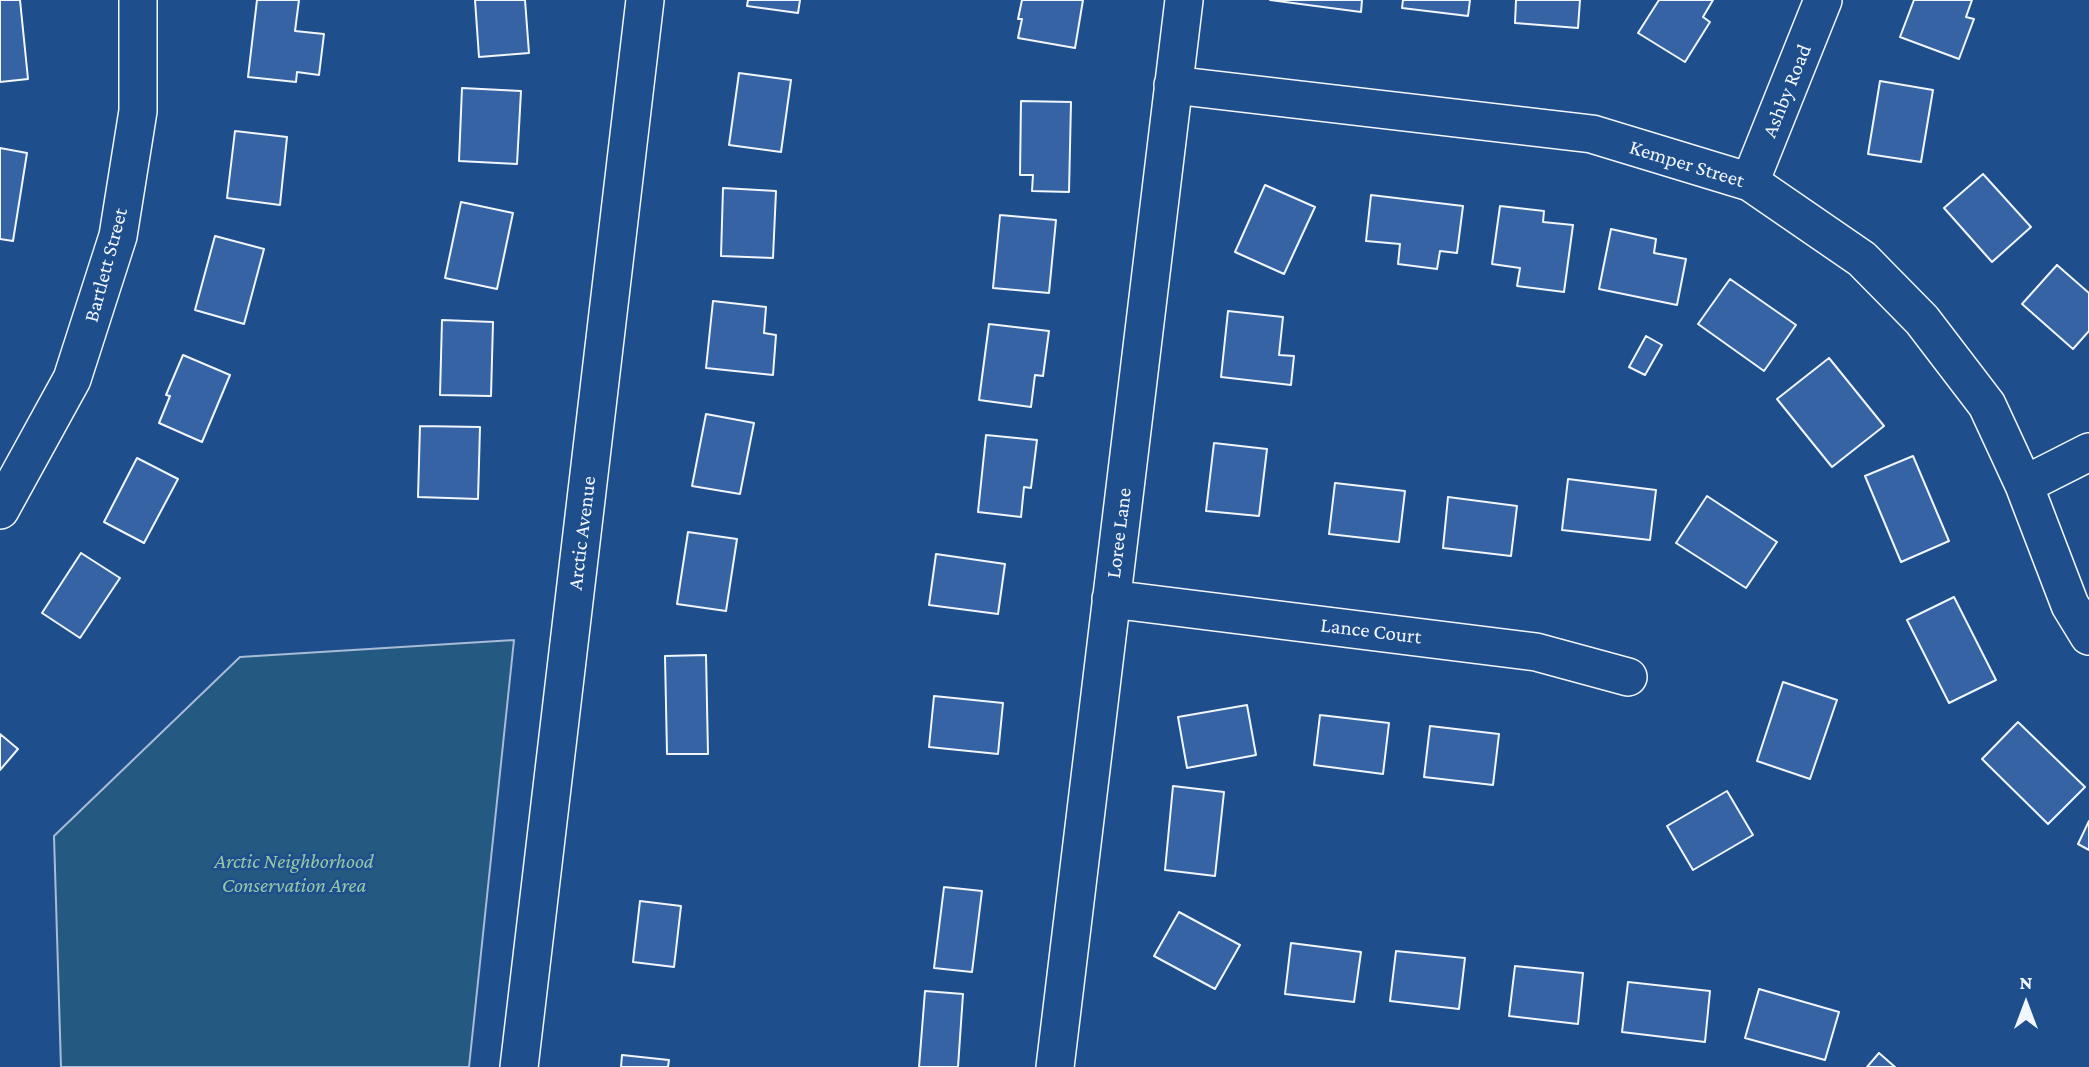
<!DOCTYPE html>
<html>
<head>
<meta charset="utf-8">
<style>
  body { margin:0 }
  #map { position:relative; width:2089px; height:1067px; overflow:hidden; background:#1f4e8c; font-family:"Crimson Pro",serif }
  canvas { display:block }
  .north { position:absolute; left:1991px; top:969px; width:70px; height:70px; -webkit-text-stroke:5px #1f4e8c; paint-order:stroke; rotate:0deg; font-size:19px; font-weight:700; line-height:28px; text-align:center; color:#f2f6ff }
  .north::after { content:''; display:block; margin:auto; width:24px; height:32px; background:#f2f6ff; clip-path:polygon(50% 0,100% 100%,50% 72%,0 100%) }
</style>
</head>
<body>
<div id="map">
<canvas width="2089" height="1067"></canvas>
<div class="north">N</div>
</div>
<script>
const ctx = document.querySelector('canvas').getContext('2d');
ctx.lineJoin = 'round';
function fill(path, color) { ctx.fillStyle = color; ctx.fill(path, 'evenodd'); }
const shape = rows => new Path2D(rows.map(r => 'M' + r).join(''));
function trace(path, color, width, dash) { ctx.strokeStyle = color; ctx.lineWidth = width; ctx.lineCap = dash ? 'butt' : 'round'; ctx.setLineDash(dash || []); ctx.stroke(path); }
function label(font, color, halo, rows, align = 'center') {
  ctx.font = font + ' "Crimson Pro",serif'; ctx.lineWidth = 5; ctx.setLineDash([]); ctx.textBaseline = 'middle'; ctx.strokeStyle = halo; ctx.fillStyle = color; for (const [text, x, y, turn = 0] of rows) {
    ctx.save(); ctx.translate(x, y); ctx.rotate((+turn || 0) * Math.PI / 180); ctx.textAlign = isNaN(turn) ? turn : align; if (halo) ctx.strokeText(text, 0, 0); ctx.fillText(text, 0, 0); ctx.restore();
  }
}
const green = shape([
  [514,640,469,1067,61,1067,54,836,240,657,514,640]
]);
const building = shape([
  [0,0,20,0,28,79,0,82,0,0],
  [257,0,299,0,295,31,324,34,319,75,297,72,296,82,248,77,257,0],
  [475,0,525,0,529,53,479,57,475,0],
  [748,0,800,0,798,13,747,6,748,0],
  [1022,0,1083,0,1075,48,1018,38,1022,19,1018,19,1022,0],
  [1270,0,1362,0,1361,12,1270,0],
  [1403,0,1470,0,1468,16,1402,8,1403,0],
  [1516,0,1580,0,1578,28,1515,23,1516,0],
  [1659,0,1713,0,1703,17,1710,22,1685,62,1638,33,1659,0],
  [1914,0,1972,0,1966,17,1974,19,1959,59,1900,37,1914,0],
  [739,73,791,80,781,152,729,145,739,73],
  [1880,81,1933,90,1921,162,1868,154,1880,81],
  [462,88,521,91,517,164,459,161,462,88],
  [1021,101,1071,102,1069,192,1032,191,1033,175,1020,175,1021,101],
  [235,131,287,137,280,205,227,198,235,131],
  [0,148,27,153,13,241,0,239,0,148],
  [1983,174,2031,227,1992,262,1944,208,1983,174],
  [1265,185,1315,207,1284,274,1235,252,1265,185],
  [723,188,776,191,773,258,721,256,723,188],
  [1371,195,1463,206,1457,253,1440,251,1437,269,1398,264,1400,244,1366,241,1371,195],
  [461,202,513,213,497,289,445,278,461,202],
  [1500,206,1544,211,1543,222,1573,225,1564,292,1517,286,1520,268,1492,264,1500,206],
  [1000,215,1056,220,1049,293,993,288,1000,215],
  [1611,229,1656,239,1654,253,1686,259,1677,305,1599,289,1611,229],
  [215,236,264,249,244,324,195,310,215,236],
  [2057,265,2089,293,2089,331,2073,349,2022,304,2057,265],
  [1730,279,1796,325,1764,371,1698,324,1730,279],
  [713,301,766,307,764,333,776,335,773,375,706,368,713,301],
  [1228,311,1283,317,1279,355,1294,356,1291,385,1221,377,1228,311],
  [442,320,493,322,491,396,440,395,442,320],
  [989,324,1049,331,1043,376,1035,375,1031,407,979,400,989,324],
  [1646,336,1662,345,1645,375,1629,367,1646,336],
  [183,355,230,375,202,442,159,423,170,396,166,395,183,355],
  [1829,358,1884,426,1832,467,1777,399,1829,358],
  [706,414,754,423,740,494,692,486,706,414],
  [420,426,480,427,478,499,418,497,420,426],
  [986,435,1037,440,1031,488,1024,487,1021,517,978,512,986,435],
  [1214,443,1267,449,1259,516,1206,511,1214,443],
  [1913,456,1949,541,1901,562,1865,476,1913,456],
  [137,458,178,479,144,543,104,522,137,458],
  [1568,479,1656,490,1650,540,1562,530,1568,479],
  [1335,483,1405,491,1399,542,1329,534,1335,483],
  [1707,496,1777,542,1746,588,1676,543,1707,496],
  [1448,497,1517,506,1511,556,1443,548,1448,497],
  [688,532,737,539,726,611,677,604,688,532],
  [81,553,120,578,80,638,42,613,81,553],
  [936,554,1005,564,998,614,929,605,936,554],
  [1954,597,1996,680,1949,703,1907,620,1954,597],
  [706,655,708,754,667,754,665,656,706,655],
  [1783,682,1837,700,1810,779,1757,761,1783,682],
  [934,696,1003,703,998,754,929,747,934,696],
  [1247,705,1256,755,1187,768,1178,717,1247,705],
  [1320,715,1389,723,1383,774,1314,765,1320,715],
  [2018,722,2085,787,2048,824,1982,759,2018,722],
  [1430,726,1499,734,1493,785,1424,777,1430,726],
  [0,734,18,749,0,770,0,734],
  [1173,786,1224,792,1215,876,1165,870,1173,786],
  [1727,791,1753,835,1693,870,1667,826,1727,791],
  [2089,821,2089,850,2078,844,2089,821],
  [944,887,982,891,972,972,934,968,944,887],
  [640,901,681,906,674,967,633,962,640,901],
  [1179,912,1240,945,1215,989,1154,956,1179,912],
  [1291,943,1361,952,1354,1002,1285,994,1291,943],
  [1396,951,1465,958,1459,1009,1390,1001,1396,951],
  [1515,966,1583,973,1578,1024,1509,1016,1515,966],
  [1628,982,1710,991,1705,1042,1622,1032,1628,982],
  [1759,989,1839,1012,1825,1060,1745,1038,1759,989],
  [925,991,963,994,958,1067,919,1067,925,991],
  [1879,1053,1895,1067,1867,1067,1879,1053],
  [622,1055,669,1060,668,1067,621,1067,622,1055]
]);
const minor = shape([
  [1173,85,1592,134,1750,182,1862,259,1922,320,1987,405,2024,485,2070,605,2089,636],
  [1750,182,1823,0],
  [2024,485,2089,452],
  [0,510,72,379,118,236,138,111,138,0],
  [1111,599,1536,652,1628,677],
  [519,1067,645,0],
  [1055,1067,1184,0]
]);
const streetNames = [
  ["Ashby Road",1787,91,-68],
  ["Kemper Street",1687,164,17],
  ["Bartlett Street",106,265,-75],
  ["Arctic Avenue",582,533,-83],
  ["Loree Lane",1119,533,-83],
  ["Lance Court",1371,631,7]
];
const parkNames = [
  ["Arctic Neighborhood",294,862],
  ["Conservation Area",294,886]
];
fill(green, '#245a82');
trace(green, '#a8bbd7', 2);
fill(building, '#3563a3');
trace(building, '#f2f6ff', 2);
trace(minor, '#f2f6ff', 40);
trace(minor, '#1f4e8c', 37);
label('21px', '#f2f6ff', '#1f4e8c', streetNames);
label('italic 21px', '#97c8a6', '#1f4e8c', parkNames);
</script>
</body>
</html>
